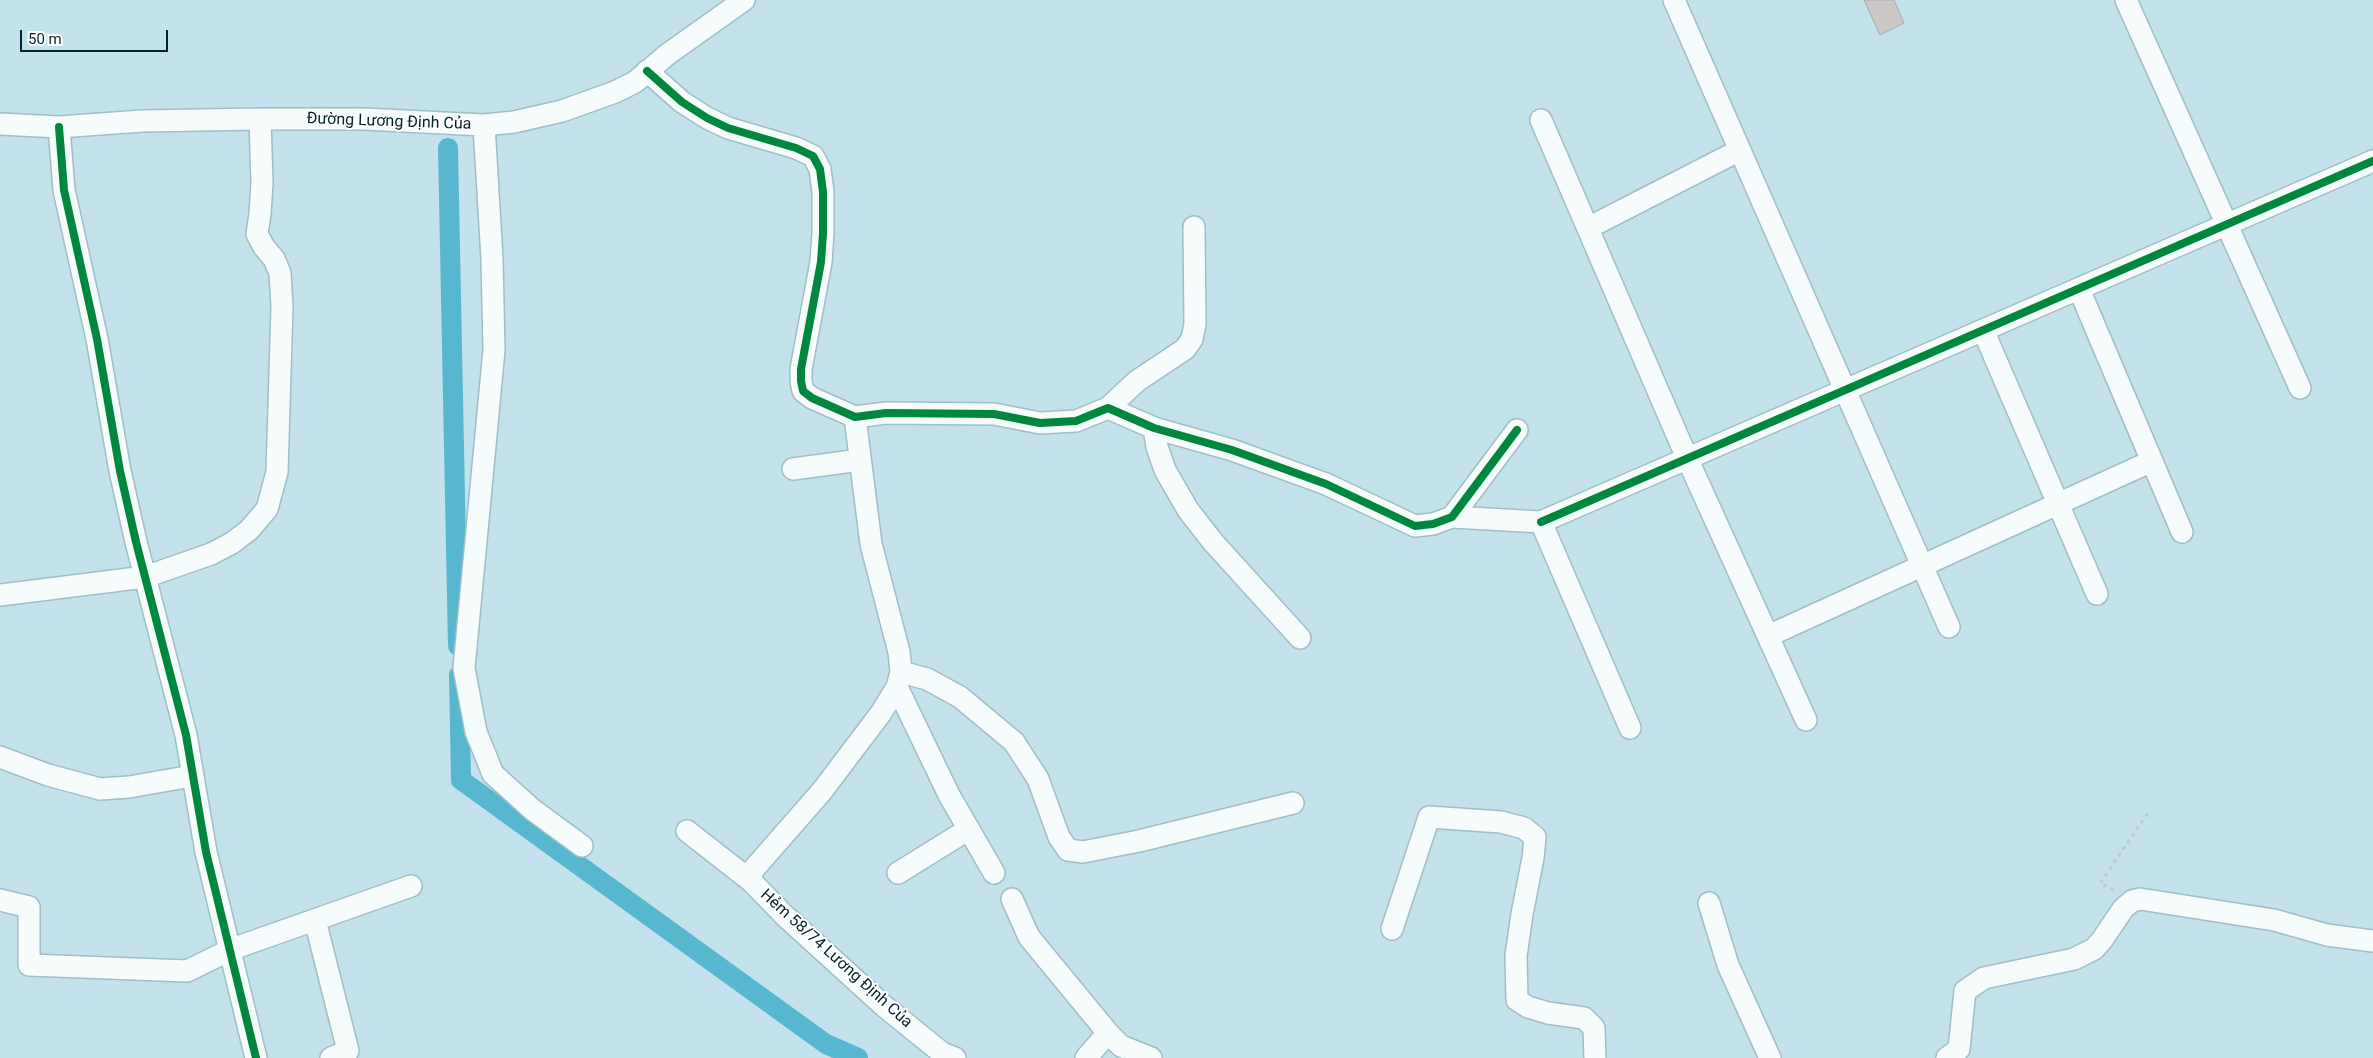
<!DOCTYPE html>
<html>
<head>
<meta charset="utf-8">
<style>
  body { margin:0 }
  #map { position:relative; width:2373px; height:1058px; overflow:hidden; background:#c3e2ec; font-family:Roboto,sans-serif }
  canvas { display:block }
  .scale { position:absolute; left:20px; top:30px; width:148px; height:22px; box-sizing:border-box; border:2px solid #03222a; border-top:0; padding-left:6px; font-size:15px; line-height:18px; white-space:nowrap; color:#03222a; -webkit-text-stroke:4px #fff; paint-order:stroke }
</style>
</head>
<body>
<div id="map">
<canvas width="2373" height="1058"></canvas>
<div class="scale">50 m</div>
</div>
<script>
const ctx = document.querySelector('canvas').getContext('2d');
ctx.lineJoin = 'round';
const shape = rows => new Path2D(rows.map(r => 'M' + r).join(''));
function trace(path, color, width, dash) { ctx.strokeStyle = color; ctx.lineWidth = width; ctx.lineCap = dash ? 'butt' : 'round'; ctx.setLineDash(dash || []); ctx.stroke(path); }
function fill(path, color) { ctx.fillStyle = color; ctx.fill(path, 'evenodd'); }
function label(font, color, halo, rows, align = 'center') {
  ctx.font = font + ' Roboto,sans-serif'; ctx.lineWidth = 4; ctx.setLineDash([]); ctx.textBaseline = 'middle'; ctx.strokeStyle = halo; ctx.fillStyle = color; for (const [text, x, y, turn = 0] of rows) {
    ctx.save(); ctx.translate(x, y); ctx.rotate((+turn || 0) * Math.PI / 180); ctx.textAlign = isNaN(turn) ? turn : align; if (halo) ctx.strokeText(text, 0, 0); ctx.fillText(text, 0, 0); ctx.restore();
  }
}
const canal = shape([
  [448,148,458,646],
  [459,675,461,780,826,1044,858,1058]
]);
const building = shape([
  [1864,0,1894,0,1904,23,1880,35,1864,0]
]);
const path = shape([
  [2114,890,2100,883,2148,813]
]);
const minor = shape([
  [1674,0,1949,627],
  [2126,0,2300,388],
  [647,71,682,102,707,118,728,128,796,148,813,156,820,169,823,192,823,233,821,262,801,369,801,381,803,391,812,398,855,417,886,413,994,414,1040,423,1076,421,1108,408,1154,428,1232,450,1326,484,1415,526,1433,524,1452,517,1517,430],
  [1541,120,1687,458,1806,720],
  [0,124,59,127,142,121,260,119,364,119,484,125,514,122,562,111,615,92,635,82,668,54,744,0],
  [484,125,492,259,494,350,464,668,476,732,493,774,533,810,582,846],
  [59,127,64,190,97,339,120,471,136,542,186,735,206,852,256,1058],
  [1588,228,1740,150],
  [2079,289,2182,532],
  [1983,330,2097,594],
  [1108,408,1137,381,1185,349,1192,339,1195,324,1194,227],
  [855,417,871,544,899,652,901,672,897,687,881,713,822,791,752,871,751,881,785,916,884,1006,942,1053,955,1058],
  [1154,428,1157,447,1165,470,1188,510,1213,542,1300,638],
  [793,469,860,460],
  [1452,517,1541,522,1630,728],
  [1541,522,2373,161],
  [0,595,145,577,211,554,232,543,249,530,267,509,277,472,282,307,280,273,274,259,264,247,257,234,260,214,262,183,260,119],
  [1768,636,2152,461],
  [901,672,927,679,960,697,1014,742,1038,779,1059,837,1068,850,1083,852,1139,841,1293,803],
  [897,687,949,795,994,873],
  [0,757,48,775,100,789,129,787,192,776],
  [687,831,751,881],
  [898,873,969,829],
  [1012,899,1029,937,1108,1033,1121,1046,1151,1058],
  [0,900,29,907,29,965,187,971,232,949,411,886],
  [1709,903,1728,965,1770,1058],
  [315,920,348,1051,331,1058],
  [1392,929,1429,817,1501,822,1524,828,1535,837,1533,858,1522,914,1516,956,1517,1000,1528,1007,1548,1013,1584,1018,1594,1028,1595,1058],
  [1086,1058,1108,1033],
  [1947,1058,1959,1049,1965,991,1984,978,2074,959,2094,949,2102,940,2123,909,2132,901,2140,899,2274,920,2327,935,2373,941]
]);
const cycleway = shape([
  [647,71,682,102,707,118,728,128,796,148,813,156,820,169,823,192,823,233,821,262,801,369,801,381,803,391,812,398,855,417,886,413,994,414,1040,423,1076,421,1108,408,1154,428,1232,450,1326,484,1415,526,1433,524,1452,517,1517,430],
  [59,127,64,190,97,339,120,471,136,542,186,735,206,852,256,1058],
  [1541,522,2373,161]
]);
const streetNames = [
  ["Đường Lương Định Của",389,122,2],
  ["Hẻm 58/74 Lương Định Của",836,959,42]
];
trace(canal, '#57b7cf', 20);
fill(building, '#cac7c6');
trace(building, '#a8abac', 1);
trace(minor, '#a1bec6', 24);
trace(path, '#c2cccf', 3, [4, 4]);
trace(minor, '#f6fbfc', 21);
trace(cycleway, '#00873e', 8);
label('16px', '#03222a', '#fff', streetNames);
</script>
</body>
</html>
